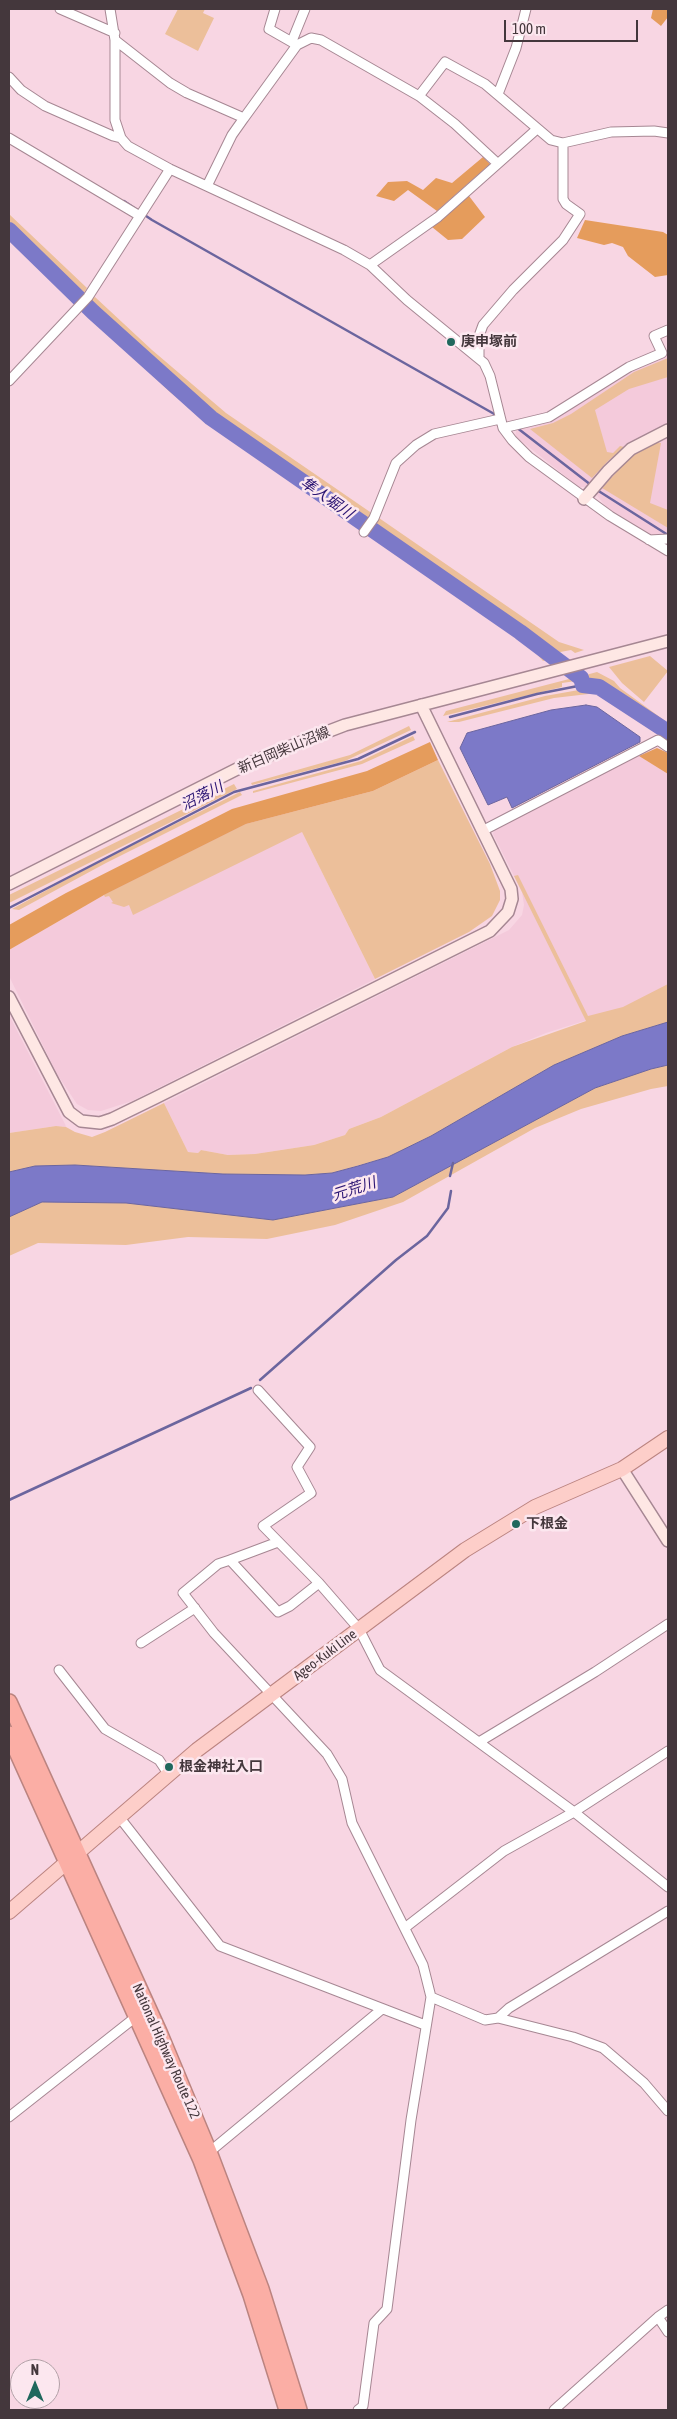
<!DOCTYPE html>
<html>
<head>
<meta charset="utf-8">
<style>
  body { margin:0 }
  #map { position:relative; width:677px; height:2419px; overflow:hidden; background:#f8d6e3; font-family:"Asap Condensed",sans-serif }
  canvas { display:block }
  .frame { position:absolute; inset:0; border:10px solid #44373c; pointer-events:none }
  .north { position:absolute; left:10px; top:2359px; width:50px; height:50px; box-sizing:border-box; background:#fce7ef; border:1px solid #b2a1a7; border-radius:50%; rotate:0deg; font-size:14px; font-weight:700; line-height:20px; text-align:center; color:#44373c }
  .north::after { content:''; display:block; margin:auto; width:18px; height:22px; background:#20685d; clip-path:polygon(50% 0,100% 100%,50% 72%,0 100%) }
  .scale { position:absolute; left:504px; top:20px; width:134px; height:22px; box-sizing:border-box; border:2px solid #44373c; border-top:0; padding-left:6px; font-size:15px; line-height:18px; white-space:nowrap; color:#44373c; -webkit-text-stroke:4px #fce7ef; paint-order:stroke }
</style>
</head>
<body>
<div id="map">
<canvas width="677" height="2419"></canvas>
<div class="frame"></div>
<div class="north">N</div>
<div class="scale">100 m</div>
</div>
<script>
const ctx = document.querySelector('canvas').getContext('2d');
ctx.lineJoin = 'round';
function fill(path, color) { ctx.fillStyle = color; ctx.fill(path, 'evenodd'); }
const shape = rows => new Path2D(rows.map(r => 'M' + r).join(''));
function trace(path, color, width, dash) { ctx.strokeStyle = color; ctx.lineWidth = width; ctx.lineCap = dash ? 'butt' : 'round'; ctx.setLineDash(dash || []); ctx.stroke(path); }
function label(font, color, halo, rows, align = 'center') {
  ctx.font = font + ' "Asap Condensed","Noto Sans JP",sans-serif'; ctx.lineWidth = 5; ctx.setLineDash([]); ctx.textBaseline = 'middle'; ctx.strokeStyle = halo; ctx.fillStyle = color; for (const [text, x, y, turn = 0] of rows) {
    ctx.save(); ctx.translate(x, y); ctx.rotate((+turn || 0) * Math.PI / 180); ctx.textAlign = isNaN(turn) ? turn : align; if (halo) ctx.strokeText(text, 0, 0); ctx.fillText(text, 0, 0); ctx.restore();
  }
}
const built = shape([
  [668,354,668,536,654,536,606,507,596,494,586,487,579,487,515,436,517,428,550,420,604,388,614,380],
  [639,756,668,774,668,1002,606,1014,546,1033,512,1047,381,1117,349,1129,345,1135,314,1145,255,1154,228,1155,201,1150,198,1153,188,1152,164,1103,509,930,522,915,524,905,522,892,493,834,495,828],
  [292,812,375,979,132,1101,101,1111,88,1110,77,1104,57,1074,9,976,9,950,104,895,246,824],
  [9,1015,65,1124,66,1127,56,1126,9,1133]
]);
const green = shape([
  [178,9,205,9,203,13,214,18,198,51,165,34],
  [9,214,87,288,82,296,9,225],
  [9,233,79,301,77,302,9,236],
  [95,297,152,350,226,413,373,514,367,522,240,434,181,388,89,301],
  [85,306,156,374,213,421,364,527,362,529,238,443,171,393,82,308],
  [668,358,668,377,629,389,595,410,607,452,613,453,620,446,624,447,608,461,592,478,530,429,553,423,571,414,634,372],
  [655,442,661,443,650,503,668,510,668,528,602,488,632,455],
  [379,518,559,642,584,650,575,653,571,650,555,653,526,631,374,527],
  [371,531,509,626,530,642,548,660,543,661,525,641,370,534],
  [650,656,668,671,644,702,622,683,609,667],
  [597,672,614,681,620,688,668,723,668,727,621,693,599,683,587,683,582,676],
  [573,678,576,681,562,683,562,687,443,716,446,711],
  [590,688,599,689,641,714,668,734,668,741,606,696,597,693,554,698,459,722,447,722,545,696],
  [409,726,411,730,345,761,252,785,251,783,350,755],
  [413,736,415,740,362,764,253,793,253,791,361,761],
  [438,760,490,864,500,891,500,900,492,916,469,932,375,979,302,832,133,915,129,905,124,907,111,903,113,902,109,896,105,897,104,895,246,824,373,791],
  [234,784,237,789,9,903,9,895],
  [240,792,242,795,106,863,19,910,12,909,104,859],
  [518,875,588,1016,623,1007,668,984,668,1022,622,1036,554,1065,431,1136,388,1157,332,1173,305,1175,223,1174,75,1165,35,1166,9,1172,9,1133,56,1126,66,1127,75,1132,92,1137,105,1132,164,1103,188,1152,198,1153,201,1150,228,1155,255,1154,314,1145,345,1135,349,1129,381,1117,512,1047,586,1021,514,876],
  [668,1065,668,1086,651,1089,581,1109,535,1128,403,1202,335,1225,267,1239,188,1237,126,1245,38,1243,9,1256,9,1217,42,1202,126,1203,273,1220,393,1197,595,1088,651,1069]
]);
const forest = shape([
  [653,9,668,9,668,17,661,26,651,18],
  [483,157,490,164,437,211,408,190,394,201,376,196,388,182,407,181,423,190,436,178,452,183],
  [469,196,485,217,462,239,448,240,432,227],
  [585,220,663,232,668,235,668,275,655,277,628,256,623,247,612,243,604,245,577,238],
  [430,742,438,760,373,791,246,824,104,895,9,950,9,925,66,893,232,809,367,771],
  [657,748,668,753,668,774,639,756]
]);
const water = shape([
  [586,705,597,707,640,737,640,742,512,808,507,797,488,805,460,748,467,733,551,710,586,705],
  [668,1022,668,1065,651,1069,595,1088,393,1197,273,1220,126,1203,42,1202,9,1217,9,1172,35,1166,75,1165,223,1174,305,1175,332,1173,358,1166,388,1157,431,1136,554,1065,622,1036,668,1022]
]);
const stream = shape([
  [124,201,152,220,496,415],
  [516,427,591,485],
  [597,490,668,535],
  [450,717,537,694,583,685],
  [9,908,234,792,358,759,415,732],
  [450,1176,453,1163],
  [260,1380,396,1260,427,1236,448,1208,451,1191],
  [9,1500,251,1388]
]);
const river = shape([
  [9,230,93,312,211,418,520,632,581,678,583,685,599,687,668,732]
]);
const street = shape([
  [60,9,115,33],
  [110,9,115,40,115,120,121,138,128,146,170,169,344,250,370,265,407,300,484,363,490,376,503,428,512,440,529,457,610,516,668,551],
  [275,9,269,29,297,45],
  [115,40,170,83,187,93,244,118,297,45,311,38,321,40,419,96,445,62,485,84,551,140,563,143,611,132,654,131,668,133],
  [292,41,305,9],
  [9,77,21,90,45,106,113,136,121,138],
  [498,94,516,48,526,9],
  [419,96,455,124,497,163],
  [9,138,140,216],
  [207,186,232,135,244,118],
  [370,265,438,217,537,129],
  [479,358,479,336,483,325,513,290,563,240,580,214,566,204,563,199,563,143],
  [9,381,88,297,170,169],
  [503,428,549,417,629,367,662,353,654,336,668,330],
  [364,532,374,518,396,463,416,445,434,434,500,419],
  [649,540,668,539],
  [482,831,658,740,668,747],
  [258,1390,310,1447,297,1467,311,1493,263,1526,319,1583,359,1629,380,1670,574,1812,668,1887],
  [230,1560,278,1542],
  [319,1583,290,1606,278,1612,230,1560,218,1564,183,1593,214,1633,327,1754,342,1779,352,1823,423,1965,431,1997,485,2020,498,2018,573,2037,603,2048,644,2083,668,2111],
  [141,1643,195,1608],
  [59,1670,105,1729,159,1760,169,1775],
  [479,1742,595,1672,668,1624],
  [120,1818,220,1946,425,2025],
  [406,1927,504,1851,574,1812,668,1751],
  [498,2018,509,2008,668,1911],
  [9,2117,137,2016],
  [207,2154,382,2009],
  [658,2317,668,2332],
  [358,2410,363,2406,374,2323,387,2309,411,2120,431,1997],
  [554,2410,658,2317,668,2310]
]);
const secondary = shape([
  [584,499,608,471,631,449,668,430],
  [9,884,241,767,311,738,345,725,668,641],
  [9,997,69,1112,81,1121,100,1123,112,1119,155,1098,490,931,508,912,512,899,511,889,421,705],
  [622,1469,668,1541]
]);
const primary = shape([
  [9,1912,197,1750,465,1550,535,1507,622,1469,668,1438]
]);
const highway = shape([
  [9,1702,159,2032,209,2152,261,2289,299,2410],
  [9,1734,201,2160,251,2295,287,2410]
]);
const markers = [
  [451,342,5,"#20685d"],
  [516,1524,5,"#20685d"],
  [169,1767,5,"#20685d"]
];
const poiNames = [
  ["庚申塚前",461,342],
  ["下根金",526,1524],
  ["根金神社入口",179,1767]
];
const streetNames = [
  ["新白岡柴山沼線",284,750,-23],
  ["Ageo-Kuki Line",325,1655,-37],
  ["National Highway Route 122",166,2051,66]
];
const waterNames = [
  ["隼人堀川",327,498,35],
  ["沼落川",202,796,-27],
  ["元荒川",354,1189,-18]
];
fill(built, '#f4cadb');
fill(green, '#ecbf9a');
fill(forest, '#e59c5c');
fill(water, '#7c79c8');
trace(water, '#6b659e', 1);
trace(stream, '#6b659e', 2.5);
trace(river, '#7c79c8', 16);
trace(street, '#a68793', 11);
trace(secondary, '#a68793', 14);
trace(primary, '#bb8480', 16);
trace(highway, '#bb8480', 18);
trace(street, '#fff', 9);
trace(secondary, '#fee7e4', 11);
trace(primary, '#fdcec9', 14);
trace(highway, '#fbaea5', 15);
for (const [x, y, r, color] of markers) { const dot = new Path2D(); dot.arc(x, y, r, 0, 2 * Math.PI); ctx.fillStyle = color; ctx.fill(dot); trace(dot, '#fce7ef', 2); }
label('bold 14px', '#44373c', '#fce7ef', poiNames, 'left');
label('14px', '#44373c', '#fce7ef', streetNames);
label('italic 15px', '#2c1674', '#fce7ef', waterNames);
</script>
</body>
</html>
